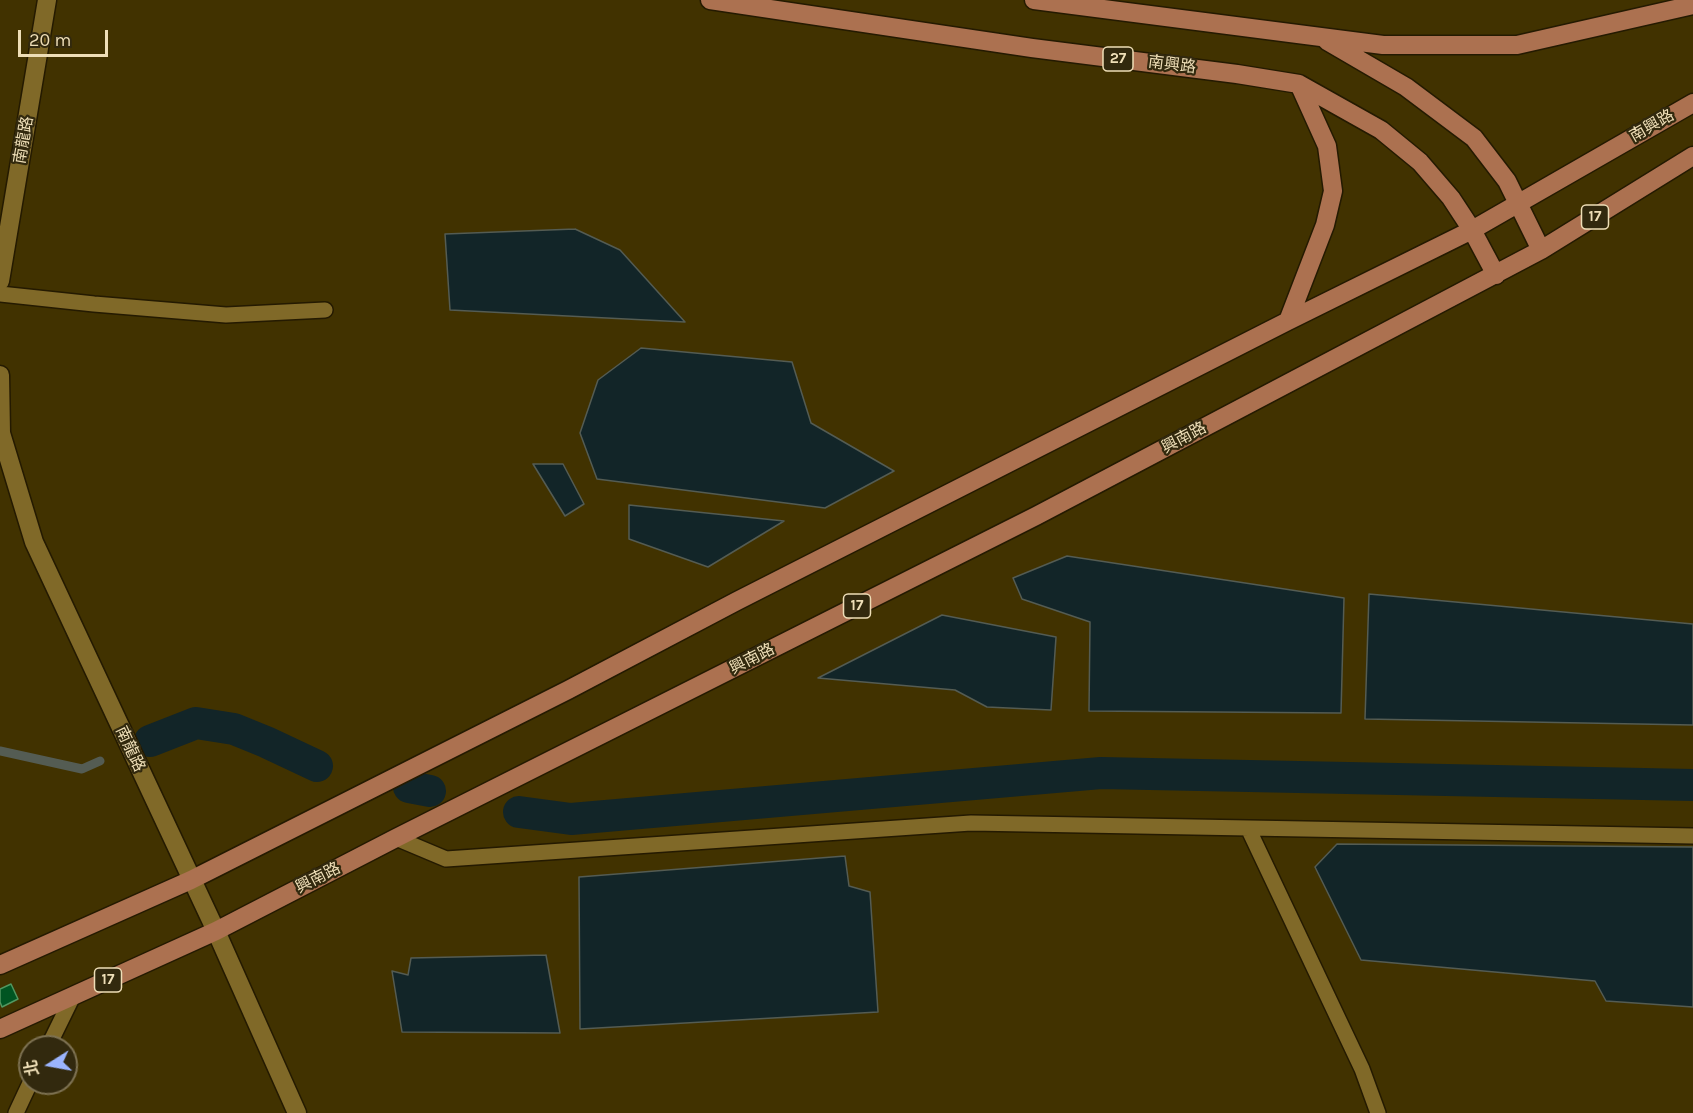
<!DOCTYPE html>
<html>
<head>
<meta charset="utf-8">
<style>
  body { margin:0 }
  #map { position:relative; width:1693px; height:1113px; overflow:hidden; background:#413200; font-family:Karla,"Noto Sans TC",sans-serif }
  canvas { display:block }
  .north { position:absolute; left:18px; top:1035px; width:60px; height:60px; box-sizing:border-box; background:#32290e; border:2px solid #7d7152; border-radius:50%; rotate:259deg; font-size:16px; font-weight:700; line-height:24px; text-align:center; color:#eedeb7 }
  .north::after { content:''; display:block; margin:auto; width:21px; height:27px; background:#9bb4fd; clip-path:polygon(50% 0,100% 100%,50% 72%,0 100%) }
  .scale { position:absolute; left:18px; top:30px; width:90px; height:27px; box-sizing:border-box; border:3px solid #eedeb7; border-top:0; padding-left:8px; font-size:18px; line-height:21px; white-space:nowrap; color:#eedeb7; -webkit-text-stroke:4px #32290e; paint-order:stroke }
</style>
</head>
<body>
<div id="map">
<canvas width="1693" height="1113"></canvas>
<div class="north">北</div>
<div class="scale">20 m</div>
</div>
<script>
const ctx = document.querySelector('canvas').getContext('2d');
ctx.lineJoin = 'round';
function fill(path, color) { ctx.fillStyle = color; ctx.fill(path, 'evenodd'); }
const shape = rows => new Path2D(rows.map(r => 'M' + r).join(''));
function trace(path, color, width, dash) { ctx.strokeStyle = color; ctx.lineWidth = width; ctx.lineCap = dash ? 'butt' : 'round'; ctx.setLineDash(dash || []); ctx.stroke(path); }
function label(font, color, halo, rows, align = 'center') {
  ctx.font = font + ' Karla,"Noto Sans TC",sans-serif'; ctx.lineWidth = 4.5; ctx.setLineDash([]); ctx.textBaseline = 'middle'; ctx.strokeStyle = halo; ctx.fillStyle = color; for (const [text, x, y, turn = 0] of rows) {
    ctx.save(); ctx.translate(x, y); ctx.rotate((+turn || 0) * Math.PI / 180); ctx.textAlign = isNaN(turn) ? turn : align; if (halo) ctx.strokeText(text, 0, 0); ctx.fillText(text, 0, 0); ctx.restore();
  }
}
const water = shape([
  [575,229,620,250,685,322,450,310,445,234,575,229],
  [641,348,792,362,811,423,894,471,825,508,597,479,580,433,598,380,641,348],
  [533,464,563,464,584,504,565,516,533,464],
  [629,505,784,521,708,567,629,539,629,505],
  [1067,556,1344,598,1341,713,1089,711,1090,622,1022,599,1013,578,1067,556],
  [1369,594,1693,624,1693,725,1365,719,1369,594],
  [942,615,1056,637,1051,710,987,707,955,690,818,678,942,615],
  [1337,844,1693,847,1693,1007,1606,1001,1595,981,1361,960,1315,867,1337,844],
  [845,856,849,886,870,892,878,1012,580,1029,579,877,845,856],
  [546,955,560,1033,402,1032,392,971,408,975,411,958,546,955]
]);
const stream = shape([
  [0,751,82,769,100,761]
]);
const canal = shape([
  [150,741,196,723,234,729,266,742,317,766],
  [409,787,430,791],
  [519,812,571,819,1101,773,1693,785]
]);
const building = shape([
  [11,984,18,999,2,1007,0,1002,0,989,11,984]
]);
const service = shape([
  [0,294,94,304,226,315,325,310],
  [1248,828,1362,1069,1378,1113],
  [396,838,446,859,971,823,1693,836],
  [48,1047,73,996],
  [16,1113,30,1083]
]);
const minor = shape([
  [0,281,47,0],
  [0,375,1,433,34,542,216,931,297,1113]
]);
const primary = shape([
  [710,0,1032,48,1237,74,1299,84,1381,130,1420,162,1451,198,1472,230,1496,275],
  [1034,0,1383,45,1517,45,1693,5],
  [1327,41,1406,87,1474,138,1507,181,1541,250],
  [1288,321,1325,225,1333,191,1327,146,1299,84],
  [0,965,191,880,568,690,737,601,1288,321,1472,230,1693,103],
  [0,1029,216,931,396,838,1036,516,1541,250,1693,156]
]);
const shields = [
  [1118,59,30],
  [1595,217,27],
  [857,606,27],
  [108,980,27]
];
const shieldNames = [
  ["27",1118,59],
  ["17",1595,217],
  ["17",857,606],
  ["17",108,980]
];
const streetNames = [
  ["南興路",1172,65,7],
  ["南興路",1652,126,-30],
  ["南龍路",24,140,-80],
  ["興南路",1184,438,-28],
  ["興南路",752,659,-27],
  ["南龍路",130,749,65],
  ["興南路",318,878,-27]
];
fill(water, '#122528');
trace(water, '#545c53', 1.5);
trace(stream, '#545c53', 9);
trace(canal, '#122528', 32);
fill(building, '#052');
trace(building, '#519760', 1.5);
trace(service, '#241a01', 18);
trace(minor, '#241a01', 21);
trace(primary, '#241a01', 21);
trace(service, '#806928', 15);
trace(minor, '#806928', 18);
trace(primary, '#ac7150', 18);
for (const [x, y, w] of shields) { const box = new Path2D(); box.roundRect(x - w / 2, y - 12, w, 24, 4.5); ctx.fillStyle = '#32290e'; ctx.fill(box); trace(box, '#eedeb7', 1.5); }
label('bold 15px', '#eedeb7', null, shieldNames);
label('16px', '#eedeb7', '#32290e', streetNames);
</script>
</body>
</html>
